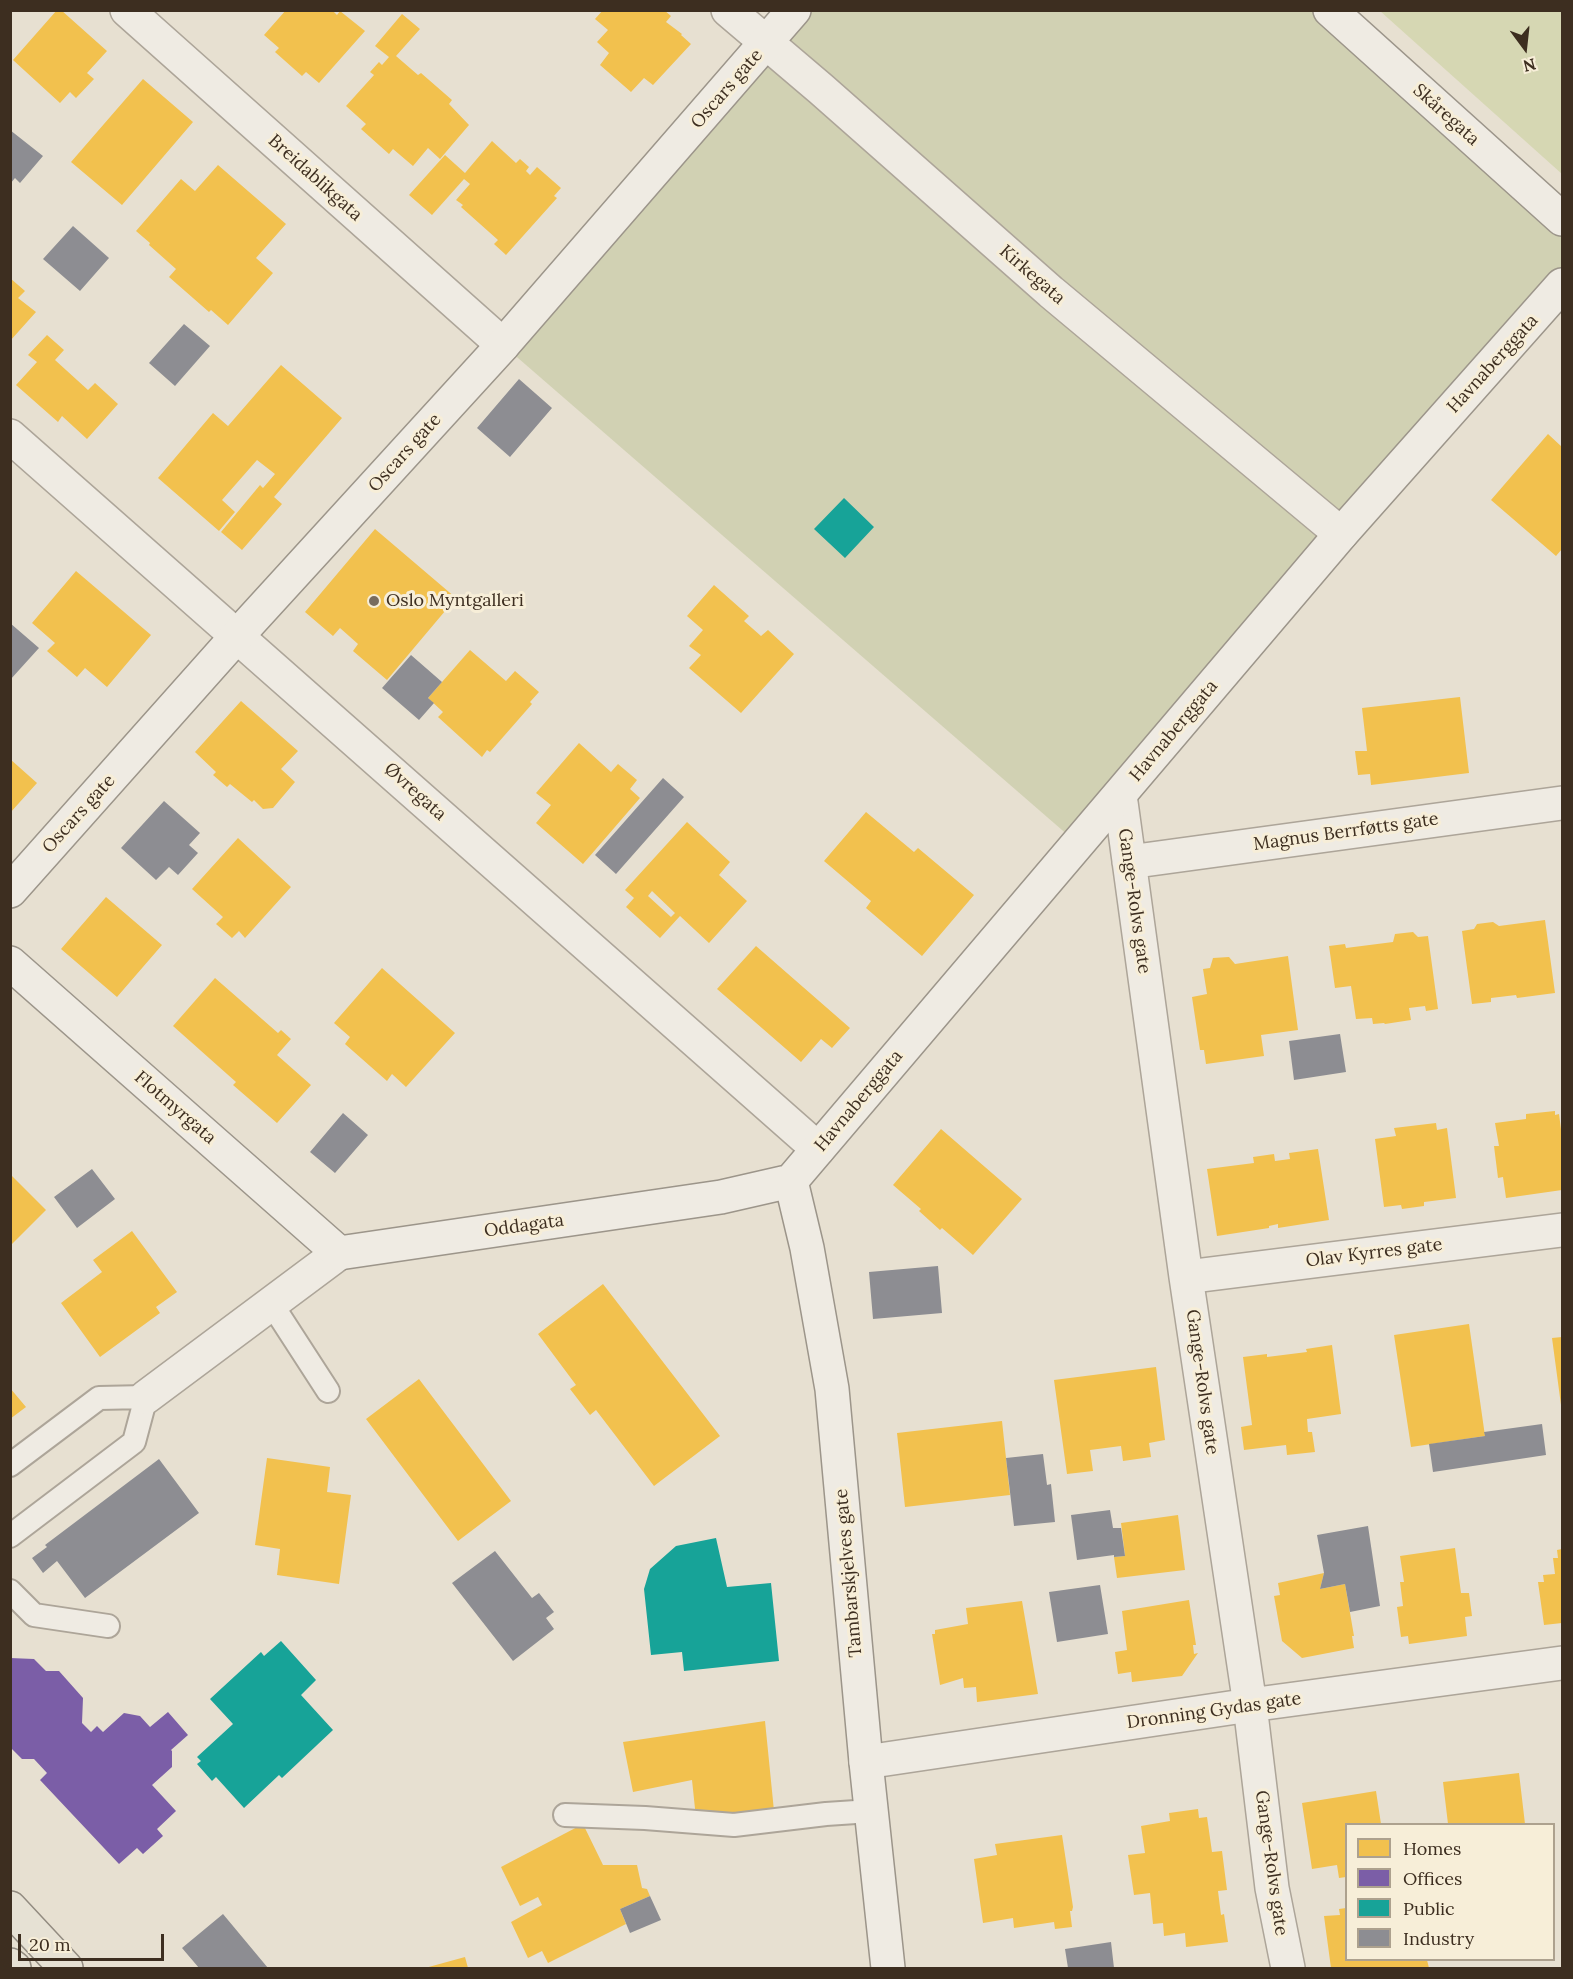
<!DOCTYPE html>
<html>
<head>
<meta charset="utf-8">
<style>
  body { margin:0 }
  #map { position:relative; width:1573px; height:1979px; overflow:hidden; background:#e7e0d1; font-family:Lora,serif }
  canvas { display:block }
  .frame { position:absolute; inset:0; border:12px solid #3d2e20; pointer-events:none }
  .legend { position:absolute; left:1345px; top:1823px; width:210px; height:138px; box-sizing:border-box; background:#f7eed8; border:2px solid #ada18e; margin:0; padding:8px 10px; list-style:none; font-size:18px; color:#3d2e20 }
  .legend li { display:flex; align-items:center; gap:12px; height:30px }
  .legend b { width:30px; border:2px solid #ada18e }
  .north { position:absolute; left:1495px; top:18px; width:60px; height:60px; -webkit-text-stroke:4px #f7eed8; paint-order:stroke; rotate:165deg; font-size:16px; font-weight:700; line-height:24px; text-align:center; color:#3d2e20 }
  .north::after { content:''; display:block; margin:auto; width:21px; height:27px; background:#3d2e20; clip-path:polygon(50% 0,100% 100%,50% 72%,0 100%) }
  .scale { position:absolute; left:18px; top:1934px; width:146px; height:27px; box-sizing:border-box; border:3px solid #3d2e20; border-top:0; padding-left:8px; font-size:18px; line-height:21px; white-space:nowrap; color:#3d2e20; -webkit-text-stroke:4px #f7eed8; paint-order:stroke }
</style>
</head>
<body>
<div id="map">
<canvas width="1573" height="1979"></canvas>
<div class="frame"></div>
<ul class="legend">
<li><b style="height:16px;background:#f2c14e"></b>Homes</li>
<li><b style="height:16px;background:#7b5ea7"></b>Offices</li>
<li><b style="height:16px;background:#17a398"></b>Public</li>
<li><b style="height:16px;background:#8d8d92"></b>Industry</li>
</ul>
<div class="north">N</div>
<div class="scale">20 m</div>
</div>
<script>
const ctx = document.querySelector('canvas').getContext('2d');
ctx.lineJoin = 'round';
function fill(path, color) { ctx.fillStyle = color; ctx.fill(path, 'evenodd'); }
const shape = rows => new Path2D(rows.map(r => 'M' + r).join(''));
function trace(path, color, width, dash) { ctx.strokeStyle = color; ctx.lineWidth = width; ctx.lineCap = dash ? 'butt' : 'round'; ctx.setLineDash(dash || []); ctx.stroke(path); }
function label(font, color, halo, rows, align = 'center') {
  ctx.font = font + ' Lora,serif'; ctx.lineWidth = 6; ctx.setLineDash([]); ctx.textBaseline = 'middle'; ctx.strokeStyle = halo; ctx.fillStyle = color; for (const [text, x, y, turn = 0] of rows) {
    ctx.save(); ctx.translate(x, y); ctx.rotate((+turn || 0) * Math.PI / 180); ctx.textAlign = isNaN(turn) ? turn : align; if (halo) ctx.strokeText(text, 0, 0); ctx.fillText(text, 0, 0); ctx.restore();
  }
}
const green = shape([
  [1380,11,1562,11,1562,174]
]);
const cemetery = shape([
  [794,11,1330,11,1562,219,1562,285,1077,843,503,345]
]);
const homes = shape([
  [57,10,61,10,107,51,87,73,94,79,76,98,70,92,60,103,13,60],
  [286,10,332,10,337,15,340,11,365,31,319,83,306,72,302,76,275,52,279,48,264,35],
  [603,10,664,10,671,16,666,22,682,34,681,35,691,44,653,85,644,78,631,92,600,65,609,53,597,42,608,30,595,19],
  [402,14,420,29,396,56,418,75,421,73,452,100,449,104,469,125,440,159,428,148,413,166,393,149,389,154,361,129,366,124,346,106,374,75,370,72,379,62,382,65,389,57,375,46],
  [143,79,193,122,122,205,71,162],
  [492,141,516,163,520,159,529,167,526,171,530,175,537,167,561,188,554,196,557,198,506,255,494,244,498,240,461,207,463,205,456,200,470,184,464,179,432,215,409,195,445,155,465,173],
  [218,165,286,224,256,258,273,273,228,325,211,310,209,312,169,277,176,269,149,245,150,243,136,231,181,179,195,191],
  [10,278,25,291,18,298,36,312,10,341],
  [47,335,64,350,55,360,88,390,95,383,118,404,87,439,62,416,58,422,16,385,37,362,28,355],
  [281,365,342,418,274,497,282,504,242,550,221,532,260,485,263,488,275,474,257,460,222,500,235,512,219,531,158,478,213,413,228,426],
  [1548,434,1562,447,1562,549,1556,556,1491,500],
  [375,529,456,598,387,680,353,651,358,644,340,628,333,636,305,612],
  [76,571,151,635,107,687,85,668,77,677,47,651,55,643,32,623],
  [714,585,749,616,744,621,761,636,768,630,794,654,741,713,689,668,701,655,689,646,703,630,687,616],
  [470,650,506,681,515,671,539,692,530,702,532,704,490,752,487,750,482,757,438,717,443,712,428,698],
  [1460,697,1469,773,1371,785,1370,774,1358,775,1355,751,1367,751,1362,708],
  [241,701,298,751,281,769,295,782,273,808,263,809,254,800,252,802,230,784,227,787,213,775,216,772,195,752],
  [579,743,611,772,618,764,637,780,630,789,640,798,583,864,536,823,551,805,536,793],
  [10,759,37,783,10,813],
  [866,812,914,852,918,848,974,895,922,956,866,908,871,901,824,861],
  [687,822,730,862,719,875,747,901,709,943,680,916,660,938,626,907,634,898,625,890],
  [652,891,675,913,671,917,648,896],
  [238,838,291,887,245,938,239,931,232,938,216,924,223,917,192,889],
  [106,897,162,945,117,997,61,949],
  [1545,920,1555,993,1517,998,1516,995,1491,998,1491,1002,1472,1004,1462,931,1474,929,1477,924,1493,922,1499,926],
  [1413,932,1418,937,1428,936,1438,1009,1426,1011,1425,1006,1409,1008,1411,1020,1385,1024,1384,1023,1373,1024,1372,1018,1356,1019,1351,986,1335,988,1329,946,1345,944,1346,948,1393,942,1395,934],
  [756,946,850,1028,832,1048,821,1039,801,1062,717,989],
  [1288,956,1298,1030,1261,1035,1264,1056,1206,1064,1204,1050,1200,1050,1192,997,1207,994,1203,969,1210,968,1213,958,1229,957,1235,964],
  [382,968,455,1033,406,1087,392,1074,387,1081,345,1044,350,1037,334,1023],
  [215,978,278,1033,281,1030,291,1039,277,1055,311,1085,277,1123,233,1085,236,1082,173,1026],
  [1555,1111,1555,1115,1559,1114,1562,1137,1562,1190,1506,1198,1503,1177,1498,1178,1494,1146,1499,1146,1495,1123,1526,1119,1526,1114],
  [1436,1123,1437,1130,1447,1128,1456,1198,1424,1202,1424,1206,1402,1209,1401,1205,1384,1207,1375,1139,1396,1136,1394,1128],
  [941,1129,1022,1199,973,1255,942,1228,940,1230,919,1211,921,1209,893,1185],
  [1318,1149,1329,1220,1278,1228,1278,1224,1269,1226,1269,1228,1217,1236,1207,1169,1254,1163,1253,1157,1274,1154,1275,1161,1290,1159,1289,1153],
  [10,1174,46,1210,10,1246],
  [132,1231,177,1292,156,1307,160,1313,100,1357,61,1303,102,1272,93,1260],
  [603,1284,720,1436,654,1486,596,1410,590,1415,570,1389,576,1385,538,1334],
  [1469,1324,1485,1436,1411,1447,1394,1335],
  [1562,1337,1562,1405,1561,1405,1552,1338],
  [1332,1345,1341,1414,1307,1419,1308,1432,1312,1432,1315,1452,1287,1455,1286,1445,1244,1450,1241,1427,1252,1425,1243,1357,1267,1354,1267,1357,1307,1352,1306,1349],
  [1156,1367,1165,1440,1149,1443,1151,1457,1123,1461,1121,1446,1090,1450,1093,1471,1067,1474,1054,1380],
  [419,1379,511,1501,458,1541,366,1419],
  [10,1388,26,1407,10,1419],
  [1002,1421,1010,1495,905,1507,897,1433],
  [267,1458,330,1467,327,1492,351,1495,339,1584,277,1575,280,1549,255,1545],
  [1178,1515,1185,1570,1117,1578,1114,1557,1125,1556,1121,1523],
  [1455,1548,1461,1593,1469,1593,1472,1616,1465,1617,1467,1636,1409,1644,1408,1636,1401,1637,1397,1607,1403,1606,1400,1582,1404,1582,1400,1556],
  [1562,1549,1562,1623,1544,1625,1538,1582,1544,1582,1543,1575,1555,1574,1553,1558,1558,1558,1557,1550],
  [1324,1573,1320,1589,1345,1584,1354,1636,1352,1636,1354,1648,1302,1658,1282,1641,1274,1596,1280,1595,1278,1583],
  [1189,1600,1196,1645,1193,1645,1194,1654,1198,1653,1182,1676,1132,1682,1131,1672,1118,1674,1115,1652,1127,1650,1122,1611],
  [1022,1601,1038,1694,977,1702,976,1687,964,1688,963,1678,940,1685,932,1634,935,1634,935,1630,968,1624,966,1608],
  [765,1721,774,1811,696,1818,692,1780,633,1792,623,1742],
  [1519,1773,1525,1824,1448,1824,1443,1782],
  [1376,1791,1381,1824,1346,1824,1346,1877,1339,1878,1337,1865,1312,1869,1302,1803],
  [1198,1809,1199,1818,1207,1817,1212,1852,1222,1851,1227,1890,1218,1891,1221,1915,1224,1914,1228,1942,1186,1947,1185,1933,1164,1936,1163,1923,1153,1924,1150,1893,1134,1895,1128,1855,1145,1853,1141,1826,1170,1821,1169,1813],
  [583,1824,603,1865,637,1865,642,1888,647,1889,650,1896,620,1909,626,1924,548,1963,542,1951,528,1958,511,1922,542,1905,538,1897,520,1906,501,1867],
  [1062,1835,1073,1907,1072,1911,1070,1911,1072,1927,1055,1929,1054,1922,1014,1928,1013,1918,983,1923,974,1859,997,1855,995,1844],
  [1346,1908,1346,1960,1427,1960,1429,1968,1331,1968,1324,1916,1340,1915,1339,1909],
  [465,1957,468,1968,425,1968]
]);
const offices = shape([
  [10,1658,34,1659,46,1671,59,1671,83,1698,82,1723,91,1732,97,1726,103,1732,124,1713,140,1716,150,1727,168,1712,188,1735,171,1750,172,1751,172,1767,152,1785,176,1811,157,1829,163,1836,143,1854,137,1848,119,1864,40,1780,47,1773,34,1759,22,1759,10,1747]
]);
const public = shape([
  [844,498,874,527,845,558,814,529],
  [716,1538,727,1587,771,1583,779,1661,684,1671,682,1652,651,1655,644,1589,650,1569,676,1546],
  [281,1641,316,1680,301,1695,333,1730,282,1778,279,1775,244,1808,216,1777,212,1781,197,1764,201,1761,197,1757,233,1724,210,1699,261,1652,264,1656]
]);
const industry = shape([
  [10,130,43,156,20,183,15,178,10,184],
  [73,226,109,258,80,291,43,259],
  [184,324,210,346,175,386,149,363],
  [519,379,552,408,510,457,477,428],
  [10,623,39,648,10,680],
  [411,655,442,682,428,698,434,703,419,720,382,688],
  [663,778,684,797,616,874,595,855],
  [164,801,200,833,189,845,198,853,178,875,169,867,156,880,121,848],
  [1340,1034,1346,1072,1294,1080,1289,1041],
  [343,1113,368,1135,335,1173,310,1152],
  [92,1169,115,1199,77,1228,54,1197],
  [938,1266,942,1313,873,1319,869,1272],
  [1542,1424,1546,1455,1433,1472,1429,1444,1485,1436,1484,1432],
  [1043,1454,1047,1485,1051,1484,1055,1522,1014,1526,1006,1458],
  [159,1459,199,1513,85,1598,57,1561,43,1573,32,1558,47,1547,45,1545],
  [1110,1510,1113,1528,1121,1528,1125,1556,1114,1557,1114,1555,1077,1560,1071,1515],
  [1368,1526,1380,1606,1350,1612,1345,1584,1320,1589,1324,1573,1317,1535],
  [495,1551,532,1598,539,1593,554,1612,546,1618,554,1629,513,1661,452,1583],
  [1100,1585,1108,1634,1057,1642,1049,1592],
  [650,1896,661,1920,630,1933,620,1909],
  [223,1914,268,1968,199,1968,182,1948],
  [1111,1942,1114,1968,1068,1968,1065,1949]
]);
const lane = shape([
  [271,1303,328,1391],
  [10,1465,99,1398,146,1397,134,1442,10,1536],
  [10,1591,34,1615,108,1626],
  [565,1815,645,1818,734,1825,826,1814,871,1811]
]);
const street = shape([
  [127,10,503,345],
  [728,10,821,89,1051,292,1341,534],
  [10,436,818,1149],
  [1120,795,1186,1277,1250,1705,1272,1888,1288,1968],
  [1129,862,1562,803],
  [1186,1277,1562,1230],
  [146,1397,339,1253],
  [866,1762,1250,1705,1562,1663]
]);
const secondary = shape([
  [1330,10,1562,219],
  [10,891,238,635,503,345,794,10],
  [10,963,339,1253,721,1197,791,1181],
  [791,1181,1341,534,1562,285],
  [791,1181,807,1248,832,1389,866,1762,888,1968]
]);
const primary = shape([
  [10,1908,66,1968],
  [10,1965,14,1968]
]);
const markers = [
  [374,601,6,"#786c5e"]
];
const streetNames = [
  ["Oscars gate",727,89,-49],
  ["Skåregata",1446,115,42],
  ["Breidablikgata",315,178,42],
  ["Kirkegata",1032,275,41],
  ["Havnaberggata",1493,364,-48],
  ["Oscars gate",405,453,-48],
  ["Havnaberggata",1174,731,-50],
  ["Øvregata",415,792,42],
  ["Oscars gate",79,814,-48],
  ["Magnus Berrføtts gate",1346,832,-8],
  ["Gange-Rolvs gate",1134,901,82],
  ["Havnaberggata",859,1101,-50],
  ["Flotmyrgata",175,1108,41],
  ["Oddagata",524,1226,-8],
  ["Olav Kyrres gate",1374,1253,-7],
  ["Gange-Rolvs gate",1202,1382,82],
  ["Tambarskjelves gate",849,1573,-95],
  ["Dronning Gydas gate",1214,1711,-8],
  ["Gange-Rolvs gate",1271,1863,82]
];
const poiNames = [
  ["Oslo Myntgalleri",386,601]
];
fill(green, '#d6d7b3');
fill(cemetery, '#d1d1b3');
fill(homes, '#f2c14e');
fill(offices, '#7b5ea7');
fill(public, '#17a398');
fill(industry, '#8d8d92');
trace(lane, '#ada599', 26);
trace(street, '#ada599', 36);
trace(secondary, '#9c958a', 36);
trace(primary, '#928b80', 36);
trace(lane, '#efebe3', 22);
trace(street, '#efebe3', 33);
trace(secondary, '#efebe3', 33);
trace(primary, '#e6e1d4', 33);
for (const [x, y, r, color] of markers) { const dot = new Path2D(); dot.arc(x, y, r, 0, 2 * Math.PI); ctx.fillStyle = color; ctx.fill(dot); trace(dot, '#f7eed8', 2); }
label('18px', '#3d2e20', '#f7eed8', streetNames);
label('18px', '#3d2e20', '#f7eed8', poiNames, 'left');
</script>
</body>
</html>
